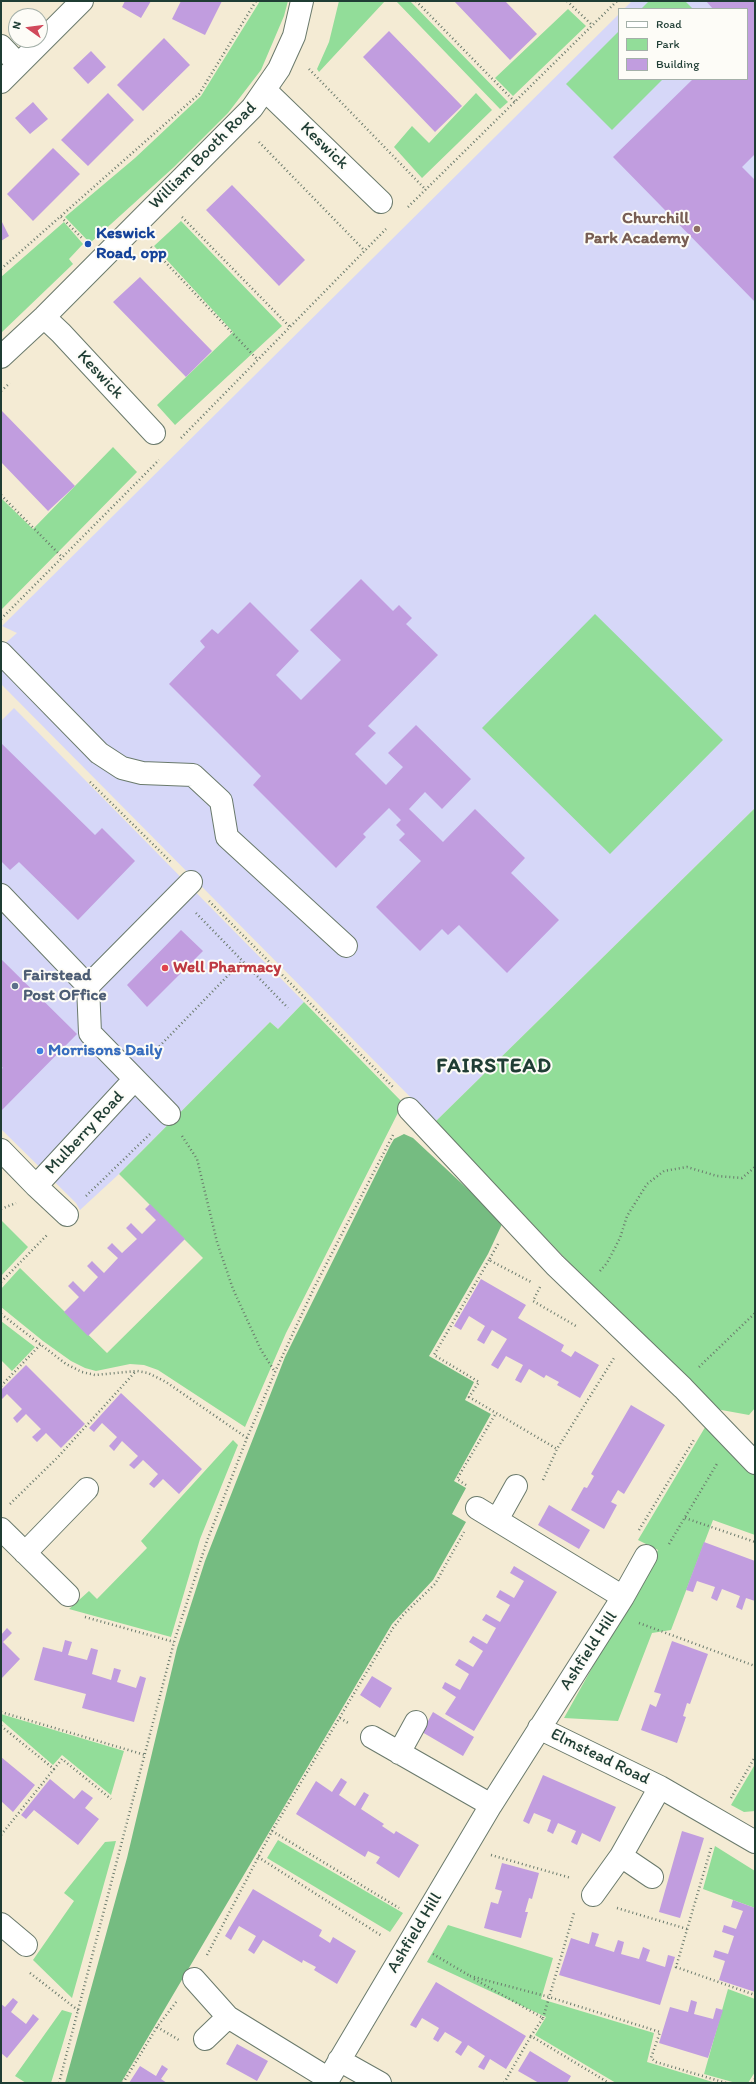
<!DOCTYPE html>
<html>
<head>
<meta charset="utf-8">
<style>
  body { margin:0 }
  #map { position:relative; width:756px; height:2084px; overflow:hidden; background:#f4ebd4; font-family:Itim,sans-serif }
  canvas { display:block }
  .frame { position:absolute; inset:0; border:2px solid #1f3d34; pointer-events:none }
  .legend { position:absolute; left:618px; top:8px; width:130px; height:72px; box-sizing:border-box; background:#fdfcf7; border:1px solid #a4b0a9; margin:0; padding:5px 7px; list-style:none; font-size:12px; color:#1f3d34 }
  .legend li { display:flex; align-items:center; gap:8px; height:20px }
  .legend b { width:20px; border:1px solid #a4b0a9 }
  .north { position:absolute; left:8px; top:8px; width:40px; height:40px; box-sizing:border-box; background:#fdfcf7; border:1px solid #a4b0a9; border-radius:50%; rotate:284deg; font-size:11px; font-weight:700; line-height:16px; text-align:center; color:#1f3d34 }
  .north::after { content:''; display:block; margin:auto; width:14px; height:18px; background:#d1495b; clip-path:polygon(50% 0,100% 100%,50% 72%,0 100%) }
</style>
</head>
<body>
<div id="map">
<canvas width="756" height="2084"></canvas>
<div class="frame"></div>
<ul class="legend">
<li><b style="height:5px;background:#fff"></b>Road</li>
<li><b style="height:11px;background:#92dd99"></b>Park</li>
<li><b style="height:11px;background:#c19ddf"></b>Building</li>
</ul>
<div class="north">N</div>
</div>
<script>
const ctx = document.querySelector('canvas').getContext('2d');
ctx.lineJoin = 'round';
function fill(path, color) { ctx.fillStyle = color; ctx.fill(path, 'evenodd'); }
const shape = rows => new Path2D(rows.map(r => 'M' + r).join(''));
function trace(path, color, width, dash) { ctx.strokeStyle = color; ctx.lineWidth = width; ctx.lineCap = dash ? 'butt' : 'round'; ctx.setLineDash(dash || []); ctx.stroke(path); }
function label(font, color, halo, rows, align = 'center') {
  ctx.font = font + ' Itim,sans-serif'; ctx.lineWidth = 4; ctx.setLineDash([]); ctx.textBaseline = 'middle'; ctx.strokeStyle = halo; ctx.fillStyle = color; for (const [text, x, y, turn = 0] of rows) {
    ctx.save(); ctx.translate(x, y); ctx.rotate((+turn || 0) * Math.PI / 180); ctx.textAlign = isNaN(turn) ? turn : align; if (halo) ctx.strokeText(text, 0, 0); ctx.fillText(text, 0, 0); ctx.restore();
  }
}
const built = shape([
  [632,1,755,1,755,808,435,1122,1,684,1,647,17,633,2,626,619,14,619,79,747,79,747,9,624,9],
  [14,708,304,1002,278,1029,270,1022,119,1174,80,1210,76,1203,1,1129,1,721]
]);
const green = shape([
  [260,1,288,1,284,16,261,70,228,113,174,167,90,243,65,217,135,158,201,96],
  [339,1,385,1,319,72,317,69,329,42],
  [396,1,410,1,508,102,500,109],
  [649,1,685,1,693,9,641,9],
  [568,9,586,26,513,96,495,78],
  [619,31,619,79,663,79,612,130,566,84],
  [476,93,492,110,422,178,394,147,412,126,429,143],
  [181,221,282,326,175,425,157,405,233,332,154,246],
  [64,222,83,244,69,259,73,264,1,333,1,277],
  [113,447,137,472,1,610,1,498,33,529],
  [595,614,723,740,610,854,482,728],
  [755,808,755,1408,749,1415,716,1409,626,1322,435,1122],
  [304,1002,403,1103,286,1333,245,1427,158,1370,144,1365,130,1364,96,1371,85,1368,71,1361,43,1341,1,1307,1,1289,20,1268,107,1353,203,1258,119,1174,270,1022,278,1029],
  [1,1220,28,1247,1,1276],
  [1,1321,35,1347,12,1371,1,1360],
  [707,1424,755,1475,755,1535,713,1520,671,1630,652,1633,618,1721,564,1718,658,1550,638,1540],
  [233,1440,238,1445,200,1539,171,1637,69,1609,89,1591,97,1599,147,1548,141,1541],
  [1,1714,124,1751,111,1795,62,1755,53,1765,1,1720],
  [754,1766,755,1811,744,1812,731,1805],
  [278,1840,403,1913,390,1932,267,1858],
  [116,1841,72,1998,33,1960,74,1901,64,1893,105,1842],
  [715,1846,755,1871,755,1908,703,1889],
  [448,1925,553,1958,541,1999,654,2033,647,2062,716,2083,616,2083,535,2035,546,2017,427,1962],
  [728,1989,755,1999,755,2072,748,2083,736,2083,704,2074],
  [62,2010,72,2013,51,2083,26,2083,15,2076]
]);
const forest = shape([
  [404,1134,413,1138,503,1222,488,1254,429,1356,474,1382,465,1400,491,1414,454,1481,466,1488,452,1514,466,1522,433,1580,392,1624,121,2083,65,2083,127,1858,177,1648,205,1561,285,1357,390,1146,394,1139]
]);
const building = shape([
  [125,1,151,1,141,18,122,7],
  [181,1,222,1,205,35,172,19],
  [454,1,505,1,537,34,510,60],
  [706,1,755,1,755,154,742,167,755,180,755,302,613,157,693,79,747,79,747,9,713,9],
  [389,31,462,106,435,132,363,57],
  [164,38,190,65,143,111,117,85],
  [91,51,106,67,88,84,73,68],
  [108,93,134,120,88,166,61,140],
  [33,102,48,119,30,134,15,118],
  [53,148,80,174,33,221,7,194],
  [232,185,305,260,279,286,206,210],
  [1,220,9,236,1,241],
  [140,277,212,351,186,377,113,302],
  [2,411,75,486,48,511,1,462],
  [361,579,393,611,399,605,412,618,406,624,438,655,368,726,376,733,355,754,386,785,403,767,388,753,416,725,471,779,442,809,425,792,409,809,443,842,475,809,525,858,511,873,559,920,507,973,459,925,448,935,442,929,420,951,376,907,421,861,399,840,405,834,396,825,401,820,389,808,363,834,366,837,336,868,253,785,261,776,169,684,205,647,200,641,212,629,218,634,250,602,299,651,276,675,301,700,341,660,310,630],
  [1,743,95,835,102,828,135,861,78,920,19,862,10,870,1,861],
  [181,930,203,951,147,1007,127,985],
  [1,959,77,1034,1,1111,1,1069,3,1068,1,1066],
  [150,1204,185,1239,88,1336,64,1312,79,1297,68,1286,73,1281,84,1292,98,1277,87,1266,92,1261,104,1273,118,1258,107,1248,112,1243,122,1253,137,1239,126,1228,131,1223,142,1234,156,1220,145,1209],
  [481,1279,526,1305,518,1318,564,1345,561,1351,571,1357,575,1351,599,1365,580,1398,557,1385,559,1382,546,1375,544,1378,529,1369,521,1383,515,1380,523,1365,506,1356,498,1369,491,1365,507,1339,492,1330,484,1344,477,1340,485,1326,469,1316,461,1330,454,1326],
  [26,1365,85,1424,61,1448,46,1433,37,1442,32,1437,41,1429,26,1414,17,1423,13,1418,22,1409,7,1394,1,1400,1,1390],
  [121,1393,202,1469,179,1494,163,1479,154,1488,149,1484,158,1474,143,1460,134,1469,129,1465,138,1456,122,1441,114,1451,109,1446,117,1437,102,1423,94,1432,89,1428],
  [631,1405,665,1425,624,1494,618,1490,611,1502,617,1505,604,1529,571,1510,584,1487,587,1488,594,1476,591,1474],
  [549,1505,590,1530,579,1549,538,1525],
  [704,1542,755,1561,755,1601,746,1598,742,1610,736,1607,740,1596,722,1589,717,1601,711,1598,715,1587,697,1581,693,1592,686,1590],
  [514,1566,557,1592,474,1731,445,1714,456,1697,442,1688,445,1682,460,1690,469,1674,455,1665,459,1659,473,1667,483,1651,469,1642,473,1636,487,1644,496,1628,482,1620,486,1614,500,1622,510,1605,496,1597,500,1590,514,1598,524,1581,510,1573],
  [7,1628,12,1633,3,1642,20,1659,1,1679,1,1635],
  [65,1640,72,1642,68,1655,87,1660,91,1648,98,1650,92,1674,111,1680,114,1668,121,1670,117,1682,136,1688,140,1676,146,1678,134,1722,82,1708,86,1694,34,1680,43,1647,62,1652],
  [672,1641,708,1654,690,1704,687,1703,683,1716,686,1717,677,1743,641,1730,650,1704,656,1707,661,1694,654,1692],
  [372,1676,392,1688,380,1708,360,1695],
  [433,1712,474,1737,463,1756,422,1732],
  [1,1757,35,1785,13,1812,1,1801],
  [543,1775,616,1807,600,1842,582,1833,577,1845,571,1842,576,1831,558,1823,553,1834,547,1831,551,1820,534,1813,529,1824,523,1821],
  [341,1778,347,1782,339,1795,355,1806,364,1792,369,1795,361,1809,384,1824,382,1826,394,1834,396,1831,419,1845,399,1878,376,1863,380,1857,368,1851,365,1857,296,1814,316,1781,332,1792],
  [50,1779,74,1799,82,1790,93,1798,85,1808,99,1819,78,1845,34,1810,26,1819,21,1815],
  [682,1831,704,1838,680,1918,659,1912],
  [502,1863,539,1873,532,1899,529,1898,525,1912,528,1912,521,1938,484,1928,491,1902,498,1904,502,1891,495,1889],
  [253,1889,322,1930,319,1936,330,1943,333,1937,356,1951,337,1984,314,1970,316,1967,303,1960,302,1963,263,1940,254,1954,248,1950,256,1936,239,1926,231,1940,225,1936],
  [733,1900,755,1908,755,1992,719,1980,725,1961,713,1957,715,1950,728,1954,734,1936,722,1932,724,1925,736,1929,743,1911,731,1907],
  [592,1932,599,1934,595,1946,614,1952,618,1940,624,1942,621,1954,639,1959,643,1947,650,1950,646,1961,665,1967,668,1955,675,1957,660,2005,559,1975,571,1938,589,1944],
  [436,1982,526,2036,506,2069,490,2059,484,2070,478,2067,485,2056,468,2045,461,2056,455,2052,462,2042,445,2032,438,2042,433,2039,439,2028,422,2018,416,2028,410,2025],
  [13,1998,18,2002,11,2012,26,2024,33,2014,39,2019,7,2058,1,2053,1,2004,5,2007],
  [691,2000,697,2002,694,2014,713,2019,716,2008,723,2010,708,2058,659,2043,670,2007,688,2012],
  [237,2044,268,2061,257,2081,226,2064],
  [530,2051,571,2076,567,2083,539,2083,518,2071],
  [162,2065,168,2069,161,2079,167,2083,129,2083,140,2066,156,2076]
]);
const path = shape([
  [416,1,515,102],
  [567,1,592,25],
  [309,69,426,190],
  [259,142,365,251],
  [408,207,617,1],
  [61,217,83,239],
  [182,217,290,327],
  [151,247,257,359],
  [1,269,199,94,256,1],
  [1,391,10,383],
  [181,438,386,229],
  [1,495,62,557],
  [1,619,159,460],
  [90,782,172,863],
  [209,901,394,1088],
  [196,913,288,1008],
  [151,1055,242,961],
  [182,1136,197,1159,217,1242,233,1289,261,1350,275,1372],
  [86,1196,151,1133],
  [1,1209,16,1203],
  [498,1244,489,1260,533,1283],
  [489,1260,434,1355,479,1382,469,1397,557,1449],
  [600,1271,607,1263,620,1238,627,1216,647,1184,664,1171,687,1167,717,1176,742,1178,755,1167],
  [1,1282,48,1234],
  [540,1287,533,1301,576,1326],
  [1,1314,66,1364,82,1372,95,1375,137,1371,148,1373,166,1382,247,1438],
  [699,1367,755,1313],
  [1,1386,41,1344],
  [543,1480,557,1449,614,1358],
  [466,1485,457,1479,496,1413],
  [10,1504,58,1457,136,1371],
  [685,1518,755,1542],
  [639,1530,695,1438],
  [669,1544,718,1462],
  [85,1617,174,1642],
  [639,1623,755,1666],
  [1,1712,145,1755],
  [340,1718,350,1724],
  [1,1726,54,1769,62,1759,111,1799],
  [731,1798,755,1757],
  [272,1831,399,1908],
  [1,1835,54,1769],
  [711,1848,676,1967,755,1995],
  [491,1855,571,1878],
  [258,1857,382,1936],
  [617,1908,687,1929],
  [433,1954,470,1976],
  [207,1955,272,1831,393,1628,404,1614,435,1584,464,1532],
  [30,1973,79,2011],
  [470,1976,549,1997,660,2032,651,2058,656,2062,726,2083],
  [474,1979,543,2018,531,2036,609,2083],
  [543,2018,574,1913],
  [157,2027,179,2040],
  [59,2083,174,1642,207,1541,247,1438,275,1372,314,1288,394,1133],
  [123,2083,157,2027,177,2001],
  [504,2083,531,2036],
  [752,2083,755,2079]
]);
const minor = shape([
  [1,46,18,64],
  [1,82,82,1],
  [266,91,381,202],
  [44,317,61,333,154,433],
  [1,357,44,317,252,108,279,69,294,36,302,1],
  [1,653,99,753,122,768,142,773,193,775,221,801,227,837,346,946],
  [1,895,88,986,191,882],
  [88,986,90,1033,169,1114],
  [409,1109,555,1265,683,1388,755,1463],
  [1,1150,36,1186,134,1080],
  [36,1186,67,1215],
  [477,1508,623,1597],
  [497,1520,516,1486],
  [1,1529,68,1595],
  [25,1553,87,1489],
  [539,1728,660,1787,755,1842],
  [372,1737,491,1805],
  [399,1753,416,1722],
  [621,1856,652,1877],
  [593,1895,621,1856,660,1787],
  [1,1924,26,1945],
  [194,1979,228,2017,329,2079],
  [205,2039,228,2017],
  [339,2060,380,2083],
  [326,2083,491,1805,623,1597,646,1556]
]);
const markers = [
  [697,229,4,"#8d6e63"],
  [88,244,4,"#1a4fb4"],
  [165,968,4,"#e0444e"],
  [15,986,4,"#5c6f8a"],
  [40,1051,4,"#3f7fe0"]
];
const streetNames = [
  ["Keswick",324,146,44],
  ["William Booth Road",203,156,-45],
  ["Keswick",100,375,47],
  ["Mulberry Road",85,1133,-47],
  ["Ashfield Hill",589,1651,-57],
  ["Elmstead Road",600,1757,26],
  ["Ashfield Hill",415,1933,-59]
];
const educationNames = [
  ["Churchill",689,219],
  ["Park Academy",689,239]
];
const transitNames = [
  ["Keswick",96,234],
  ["Road, opp",96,254]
];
const healthNames = [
  ["Well Pharmacy",173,968]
];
const serviceNames = [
  ["Fairstead",23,976],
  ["Post OFfice",23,996]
];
const shopNames = [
  ["Morrisons Daily",48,1051]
];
const districtNames = [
  ["FAIRSTEAD",494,1067]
];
fill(built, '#d6d7f8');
fill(green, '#92dd99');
fill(forest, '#75bc81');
fill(building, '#c19ddf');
trace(minor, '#6a7a6c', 24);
trace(path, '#6a7a6c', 2.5, [1, 3]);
trace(minor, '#fff', 22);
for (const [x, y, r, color] of markers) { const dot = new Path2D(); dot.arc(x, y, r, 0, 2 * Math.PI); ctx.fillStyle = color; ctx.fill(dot); trace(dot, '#fdfcf7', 1.5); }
label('17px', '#1f3d34', '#fdfcf7', streetNames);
label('bold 17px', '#785e54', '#fdfcf7', educationNames, 'right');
label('bold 17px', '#164399', '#fdfcf7', transitNames, 'left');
label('bold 17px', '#be3a42', '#fdfcf7', healthNames, 'left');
label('bold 17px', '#4e5e75', '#fdfcf7', serviceNames, 'left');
label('bold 17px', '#366cbe', '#fdfcf7', shopNames, 'left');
ctx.letterSpacing = '1px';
label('bold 21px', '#1f3d34', '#fdfcf7', districtNames);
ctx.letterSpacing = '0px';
</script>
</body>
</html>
